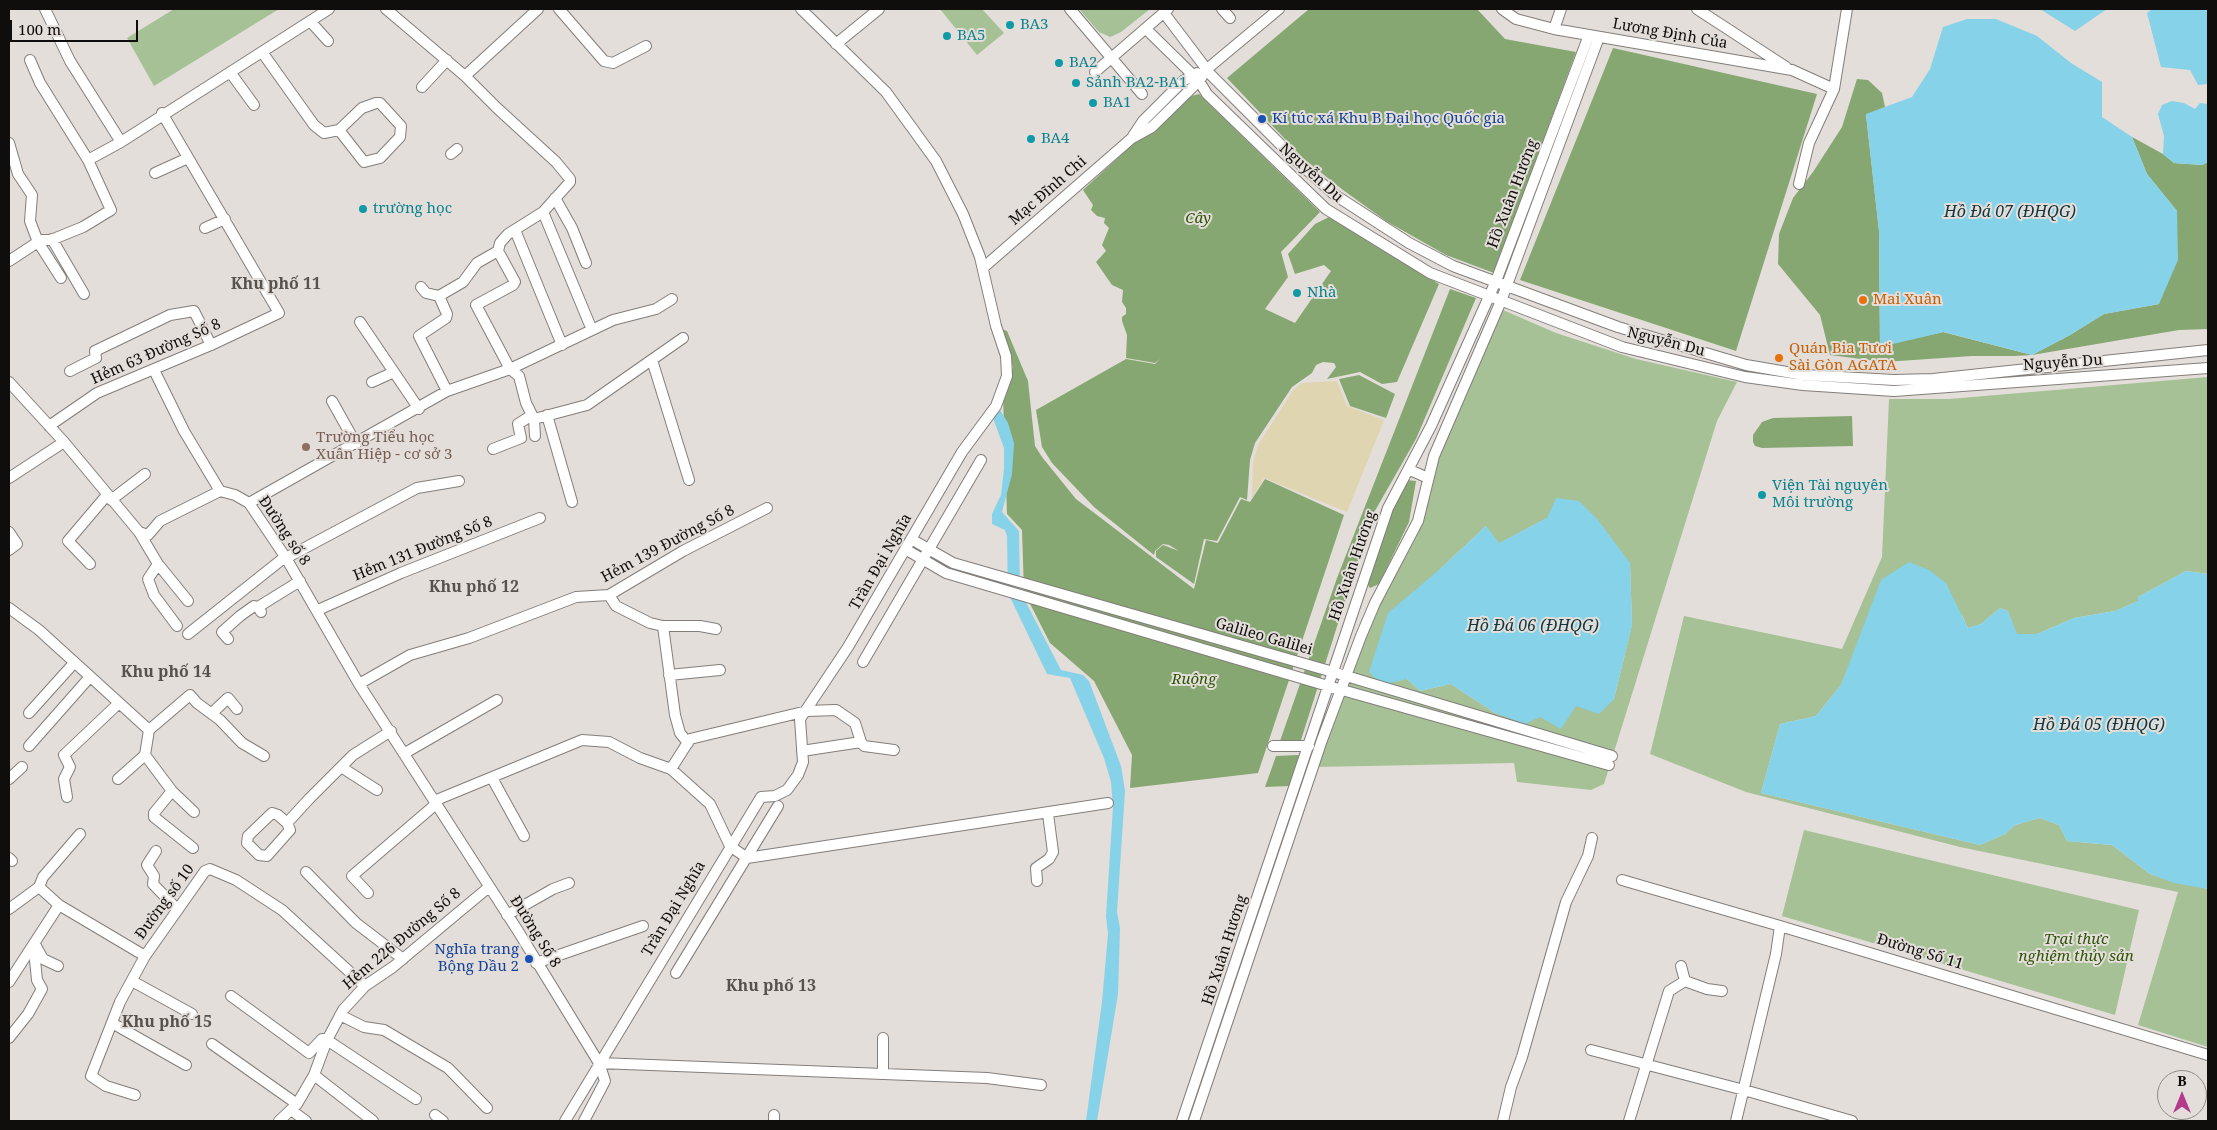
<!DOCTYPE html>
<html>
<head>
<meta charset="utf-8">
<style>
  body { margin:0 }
  #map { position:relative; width:2217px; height:1130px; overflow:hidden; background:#e3ded9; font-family:"Noto Serif",serif }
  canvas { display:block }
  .frame { position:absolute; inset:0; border:10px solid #0f0e0c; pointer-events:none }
  .north { position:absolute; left:2157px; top:1070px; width:50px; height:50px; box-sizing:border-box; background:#e3ded9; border:1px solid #8e8b87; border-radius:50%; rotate:0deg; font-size:14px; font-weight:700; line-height:20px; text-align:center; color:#0f0e0c }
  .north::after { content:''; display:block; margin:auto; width:18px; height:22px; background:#b53a8c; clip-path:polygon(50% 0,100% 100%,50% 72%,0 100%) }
  .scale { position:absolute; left:10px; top:20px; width:128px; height:22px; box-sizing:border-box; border:2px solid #0f0e0c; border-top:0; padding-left:6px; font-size:15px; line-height:18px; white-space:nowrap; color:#0f0e0c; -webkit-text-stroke:4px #e3ded9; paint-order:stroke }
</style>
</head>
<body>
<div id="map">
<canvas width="2217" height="1130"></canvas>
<div class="frame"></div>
<div class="north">B</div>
<div class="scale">100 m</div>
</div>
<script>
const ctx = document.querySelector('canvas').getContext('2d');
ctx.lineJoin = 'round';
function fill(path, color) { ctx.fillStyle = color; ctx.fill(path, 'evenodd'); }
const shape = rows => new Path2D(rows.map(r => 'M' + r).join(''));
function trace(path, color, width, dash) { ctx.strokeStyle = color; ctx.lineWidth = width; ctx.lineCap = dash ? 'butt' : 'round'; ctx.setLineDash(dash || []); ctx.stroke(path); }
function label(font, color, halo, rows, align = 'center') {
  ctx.font = font + ' "Noto Serif",serif'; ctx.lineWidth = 4; ctx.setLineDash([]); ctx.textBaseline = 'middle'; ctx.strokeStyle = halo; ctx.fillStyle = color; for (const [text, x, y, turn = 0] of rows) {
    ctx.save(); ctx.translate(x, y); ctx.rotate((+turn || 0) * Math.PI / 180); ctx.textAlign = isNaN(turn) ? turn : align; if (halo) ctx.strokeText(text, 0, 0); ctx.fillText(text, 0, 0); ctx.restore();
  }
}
const green = shape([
  [174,9,279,9,154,86,127,38],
  [940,9,982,9,1004,33,977,55],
  [1079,9,1150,9,1121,32,1110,37,1099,32],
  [1503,310,1556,333,1636,359,1737,382,1717,421,1604,784,1591,790,1517,782,1514,763,1317,767,1350,673,1380,600,1417,536,1431,467,1495,314],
  [1547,518,1630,563,1632,625,1614,699,1575,705,1540,717,1495,713,1451,684,1420,691,1407,679,1440,569,1486,526,1498,544],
  [2208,377,2208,574,2186,571,2138,597,2138,601,2115,611,2074,618,2037,634,2016,634,2008,611,2000,608,1981,624,1968,628,1962,615,1849,666,1841,685,1816,716,1780,724,1761,793,1980,845,2005,834,2015,825,2040,818,2059,825,2067,841,2112,845,2150,874,2208,889,2208,1047,2138,1025,2178,892,1960,847,1746,792,1650,754,1684,616,1842,649,1882,557,1889,399,1949,399],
  [1804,830,2139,910,2115,1015,1782,916]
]);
const forest = shape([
  [1309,9,1477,9,1505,39,1576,52,1494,273,1446,255,1386,221,1343,190,1304,159,1227,78],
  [1613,48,1817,94,1736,351,1520,280],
  [1857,79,1868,80,1882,93,1885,107,1866,115,1879,231,1880,346,1943,332,2032,355,2070,335,2104,314,2159,304,2177,211,2147,174,2132,137,2163,154,2174,163,2202,165,2208,162,2208,329,2179,330,2032,355,2014,356,1972,356,1884,362,1830,355,1820,315,1778,264,1779,234,1793,198,1813,172,1842,127],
  [1199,94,1320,212,1281,252,1288,277,1265,309,1295,323,1331,271,1324,265,1295,274,1288,254,1315,224,1329,217,1439,284,1397,382,1382,384,1360,372,1327,379,1336,367,1334,363,1323,362,1316,365,1312,373,1292,387,1255,443,1250,460,1247,500,1240,497,1217,541,1204,539,1194,584,1156,557,1156,551,1163,545,1179,551,1169,545,1163,544,1155,551,1154,555,1094,507,1052,463,1042,447,1036,410,1126,359,1155,364,1160,359,1155,363,1126,358,1127,335,1122,321,1122,317,1126,314,1126,308,1122,302,1123,290,1112,285,1096,262,1106,251,1102,245,1109,228,1104,223,1105,218,1097,216,1091,210,1093,205,1083,190,1183,98],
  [1450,289,1476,298,1416,439,1372,516,1301,740,1280,741,1337,578],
  [999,328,1007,331,1028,381,1035,446,1042,457,1076,499,1194,589,1206,540,1218,543,1241,499,1250,502,1265,479,1344,515,1258,773,1130,788,1132,755,1094,681,1050,643,1024,592,1022,530,1007,514,1003,396,1013,367],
  [1359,375,1395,394,1386,418,1350,406,1339,379],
  [1852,416,1853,446,1762,448,1755,446,1753,442,1753,435,1762,422,1773,418],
  [1406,480,1416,481,1409,522,1379,584,1370,588,1367,584,1380,536],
  [1299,755,1289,786,1265,787,1276,756]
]);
const sand = shape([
  [1337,381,1347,406,1384,420,1347,512,1264,478,1252,498,1253,462,1258,445,1294,389,1302,383]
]);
const water = shape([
  [2040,9,2107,9,2075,31],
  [2152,9,2208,9,2208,84,2198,85,2190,70,2161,67,2147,13],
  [1967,19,1996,19,2037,36,2071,63,2102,82,2102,117,2132,137,2147,174,2177,211,2178,260,2159,304,2104,314,2070,335,2032,355,1944,332,1880,347,1879,231,1866,114,1912,97,1930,69,1943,27],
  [2172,101,2184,103,2195,109,2200,103,2208,104,2208,162,2202,165,2174,163,2163,154,2164,136,2158,114,2162,105],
  [1000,410,1008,423,1014,443,1012,474,1002,512,1019,531,1020,591,1061,670,1083,675,1089,681,1121,766,1125,791,1117,912,1120,928,1118,994,1097,1121,1086,1121,1102,1002,1108,934,1106,916,1113,807,1111,782,1104,758,1070,678,1047,674,1008,593,1007,536,1005,530,992,524,992,514,1001,495,1004,469,1004,448,993,418],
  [1556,498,1579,501,1598,520,1630,563,1632,625,1614,699,1599,714,1576,706,1561,729,1540,717,1525,724,1495,713,1451,684,1420,691,1407,679,1382,685,1369,672,1388,613,1440,569,1486,526,1499,543,1547,518],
  [1909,562,1929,570,1946,583,1968,628,1981,624,2000,608,2008,611,2017,634,2037,634,2074,618,2115,611,2138,601,2138,597,2186,571,2208,574,2208,889,2174,883,2150,874,2112,845,2067,841,2059,825,2040,818,2015,825,2005,834,1980,845,1761,793,1780,724,1816,716,1841,685,1881,580]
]);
const minor = shape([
  [45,9,70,61,121,142],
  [386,9,465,76,497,108,556,162,570,179,570,182,543,212,508,234,500,243,498,251,477,263,463,282,439,296,447,314,446,318,419,336,447,391],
  [559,9,604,61,613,63,646,46],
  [1070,9,1142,94],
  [1222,9,1230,18],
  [1502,9,1516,19,1554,29,1792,70,1834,89],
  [1697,9,1786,67],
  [1164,13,1211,75,1298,162,1335,195,1409,243,1453,266,1618,327,1746,365,1804,375,1894,380,1933,379,2208,350],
  [310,21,328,41],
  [1146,29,1199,81,1207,94,1326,209,1430,273,1622,347,1745,377,1803,385,1894,391,2208,368],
  [1554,29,1561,9],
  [836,44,879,9],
  [262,52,314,125,324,133,339,130,364,162,380,158,400,137,401,126,380,103,376,103,362,108,339,130],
  [30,60,40,83,88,160],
  [230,72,254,105],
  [1095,72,1168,9],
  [465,76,538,9],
  [422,87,447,60],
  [1133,136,1143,121,1183,81,1197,73],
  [9,143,18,174,32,195,30,221,38,242,61,278],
  [451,154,457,149],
  [155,173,188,158],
  [1799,184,1809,143,1834,89,1847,9],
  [555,198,572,228,586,263],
  [543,212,592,330],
  [205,228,225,219],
  [515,230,562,345],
  [52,239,84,294],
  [498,251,515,282,513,285,476,305,510,369,592,330,613,320,656,309,672,299],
  [9,261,41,240,51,240,83,227,111,210,88,160,121,142,329,9],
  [984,267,1132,138,1152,127,1199,81,1207,69,1279,9],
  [421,287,426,293,439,296],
  [360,322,419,409],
  [652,360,689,480],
  [154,370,184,431,220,491],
  [70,371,96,358,95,351,170,315,194,311,211,345],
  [9,382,64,442,139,532,148,535,160,521,220,491,235,495,249,503,286,558,359,684,518,931,599,1063,605,1081,584,1121],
  [372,382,394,372],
  [332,401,356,444],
  [547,415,572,502],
  [534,419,587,405,683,338],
  [49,426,97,393,211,345,279,313,162,113],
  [493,449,521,438,518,424,532,415],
  [1410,470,1428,478],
  [9,478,64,442],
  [111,500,145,474],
  [249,503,447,391,510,369,519,376,526,403,534,419,535,436],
  [9,532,17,544,9,550],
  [139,532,158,564,148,579,154,595,177,626],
  [911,539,953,563,1333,672,1612,756],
  [905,549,946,573,1328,686,1609,765],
  [286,558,417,488,459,481],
  [90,564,68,541,107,495],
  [158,564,188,601],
  [609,595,616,606,650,623,663,626,700,626,716,629],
  [9,608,39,630,149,730,190,695,197,703,220,720,242,743,264,756],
  [318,610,401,573,540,518],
  [261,612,258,607,300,581],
  [663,626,675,715,680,733,688,743],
  [188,634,285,557],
  [228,639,222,632,240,616,254,606,258,607],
  [863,662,981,460],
  [669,675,720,670],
  [359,684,410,655,469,638,576,597,609,595,683,551,767,508],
  [29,713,74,663],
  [212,713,228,698,237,709],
  [149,730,145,755,172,791,194,812],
  [29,746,89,678],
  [1273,746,1309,746],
  [802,751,861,742],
  [405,753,497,700],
  [341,767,377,790],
  [671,769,690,739,807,711,836,710,855,723,861,742,864,746,894,750],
  [492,778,524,836],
  [9,779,22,767],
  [118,779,145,755],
  [172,791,154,813,154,817,193,848],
  [67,797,64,779,70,767,64,755,119,703],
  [434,801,582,740,609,742,640,758,671,769,710,804,730,846,747,858,1108,803],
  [287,823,278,815,272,813,248,836,247,843,259,855,267,856,290,830,287,823,309,799,353,755,391,731],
  [156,851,147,865,154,876,153,884,177,909],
  [9,858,12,861],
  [306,872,356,923,403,959],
  [1622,880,1780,926,2208,1055],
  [1037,881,1036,868,1049,859,1053,852,1048,814],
  [39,887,43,877,80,834],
  [368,893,352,876,436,804],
  [9,909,39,887,59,905,145,956,205,871,210,869,236,880,282,910,365,986],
  [507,915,553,889,569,883],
  [36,946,43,959,58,966],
  [536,963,643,926],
  [676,973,778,806],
  [132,981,192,1014],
  [1685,981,1707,989,1722,991],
  [9,982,59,905],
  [231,996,309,1053,322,1039,327,1040,416,1099],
  [340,1015,364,1027,384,1030,448,1068,487,1108],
  [112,1023,186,1065],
  [9,1038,28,1014,42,989,37,980,35,960,39,952],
  [212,1044,297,1104],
  [1591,1050,1744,1090,1852,1121],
  [599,1063,987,1078,1041,1085],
  [883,1074,883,1038],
  [314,1075,373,1121],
  [135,1095,106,1086,91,1076,120,1002,145,956],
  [291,1110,306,1121],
  [435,1115,443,1121],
  [774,1115,774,1121],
  [279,1121,297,1104,314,1075,327,1040,343,1010,365,986,393,967,489,887],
  [565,1121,761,797,775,796,787,790,798,775,803,762,800,719,848,647,962,452,996,406,1007,376,1006,356,996,326,980,257,963,214,936,161,886,92,801,9],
  [1182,1121,1388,508,1431,426,1496,281,1589,35],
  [1194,1121,1322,740,1361,636,1375,603,1418,521,1434,456,1501,301,1599,37],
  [1503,1121,1511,1087,1522,1057,1566,902,1588,856,1592,838],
  [1629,1121,1669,991,1685,981,1681,966],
  [1736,1121,1776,954,1780,926]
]);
const markers = [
  [1010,25,5,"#0f9aa8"],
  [947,36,5,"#0f9aa8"],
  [1059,63,5,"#0f9aa8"],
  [1076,83,5,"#0f9aa8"],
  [1093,103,5,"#0f9aa8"],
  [1262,119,5,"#1a4fb4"],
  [1031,139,5,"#0f9aa8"],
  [363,209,5,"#0f9aa8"],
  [1297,293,5,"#0f9aa8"],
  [1863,300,5,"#e8710a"],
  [1779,358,5,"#e8710a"],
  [306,447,5,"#8d6e63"],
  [1762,495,5,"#0f9aa8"],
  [529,959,5,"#1a4fb4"]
];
const cultureNames = [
  ["BA3",1020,25],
  ["BA5",957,36],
  ["BA2",1069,63],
  ["Sảnh BA2-BA1",1086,83],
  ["BA1",1103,103],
  ["BA4",1041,139],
  ["trường học",373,209],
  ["Nhà",1307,293],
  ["Viện Tài nguyên",1772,486],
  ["Môi trường",1772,503]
];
const streetNames = [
  ["Lương Định Của",1670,34,10],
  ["Nguyễn Du",1311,173,42],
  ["Mạc Đĩnh Chi",1048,191,-41],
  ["Hồ Xuân Hương",1513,194,-69],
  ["Nguyễn Du",1666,342,14],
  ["Hẻm 63 Đường Số 8",156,352,-24],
  ["Nguyễn Du",2063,363,-4],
  ["Đường số 8",284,531,56],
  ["Hẻm 139 Đường Số 8",668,544,-28],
  ["Hẻm 131 Đường Số 8",423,549,-22],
  ["Trần Đại Nghĩa",881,562,-60],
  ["Hồ Xuân Hương",1353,566,-71],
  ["Galileo Galilei",1264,637,16],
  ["Đường số 10",165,902,-54],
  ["Trần Đại Nghĩa",674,909,-59],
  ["Đường Số 8",535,932,58],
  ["Hẻm 226 Đường Số 8",402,939,-40],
  ["Hồ Xuân Hương",1225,950,-72],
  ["Đường Số 11",1920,952,17]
];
const transitNames = [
  ["Kí túc xá Khu B Đại học Quốc gia",1272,119],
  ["Nghĩa trang",519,950,"right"],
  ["Bộng Dầu 2",519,967,"right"]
];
const parkNames = [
  ["Cây",1198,219],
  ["Ruộng",1194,680],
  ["Trại thực",2076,940],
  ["nghiệm thủy sản",2076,957]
];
const foodNames = [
  ["Mai Xuân",1873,300],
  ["Quán Bia Tươi",1789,349],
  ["Sài Gòn AGATA",1789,366]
];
const educationNames = [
  ["Trường Tiểu học",316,438],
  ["Xuân Hiệp - cơ sở 3",316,455]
];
const waterNames = [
  ["Hồ Đá 07 (ĐHQG)",2010,212],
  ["Hồ Đá 06 (ĐHQG)",1533,626],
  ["Hồ Đá 05 (ĐHQG)",2099,725]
];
const neighbourhoodNames = [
  ["Khu phố 11",276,284],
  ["Khu phố 12",474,587],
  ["Khu phố 14",166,672],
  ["Khu phố 13",771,986],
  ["Khu phố 15",167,1022]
];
fill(green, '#a6c196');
fill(forest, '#86a772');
fill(sand, '#dfd5b1');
fill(water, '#85d2e9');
trace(minor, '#837e7a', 12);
trace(minor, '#fff', 10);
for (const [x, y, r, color] of markers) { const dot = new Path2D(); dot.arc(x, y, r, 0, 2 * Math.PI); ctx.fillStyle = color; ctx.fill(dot); trace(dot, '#e3ded9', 2); }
label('15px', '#0d838f', '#e3ded9', cultureNames, 'left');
label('15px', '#0f0e0c', '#e3ded9', streetNames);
label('15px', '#164399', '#e3ded9', transitNames, 'left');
label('italic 15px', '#2c5404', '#e3ded9', parkNames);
label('15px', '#c56008', '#e3ded9', foodNames, 'left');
label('15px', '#785e54', '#e3ded9', educationNames, 'left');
label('italic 16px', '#113640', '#e3ded9', waterNames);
label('bold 16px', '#57524e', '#e3ded9', neighbourhoodNames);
</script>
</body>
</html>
